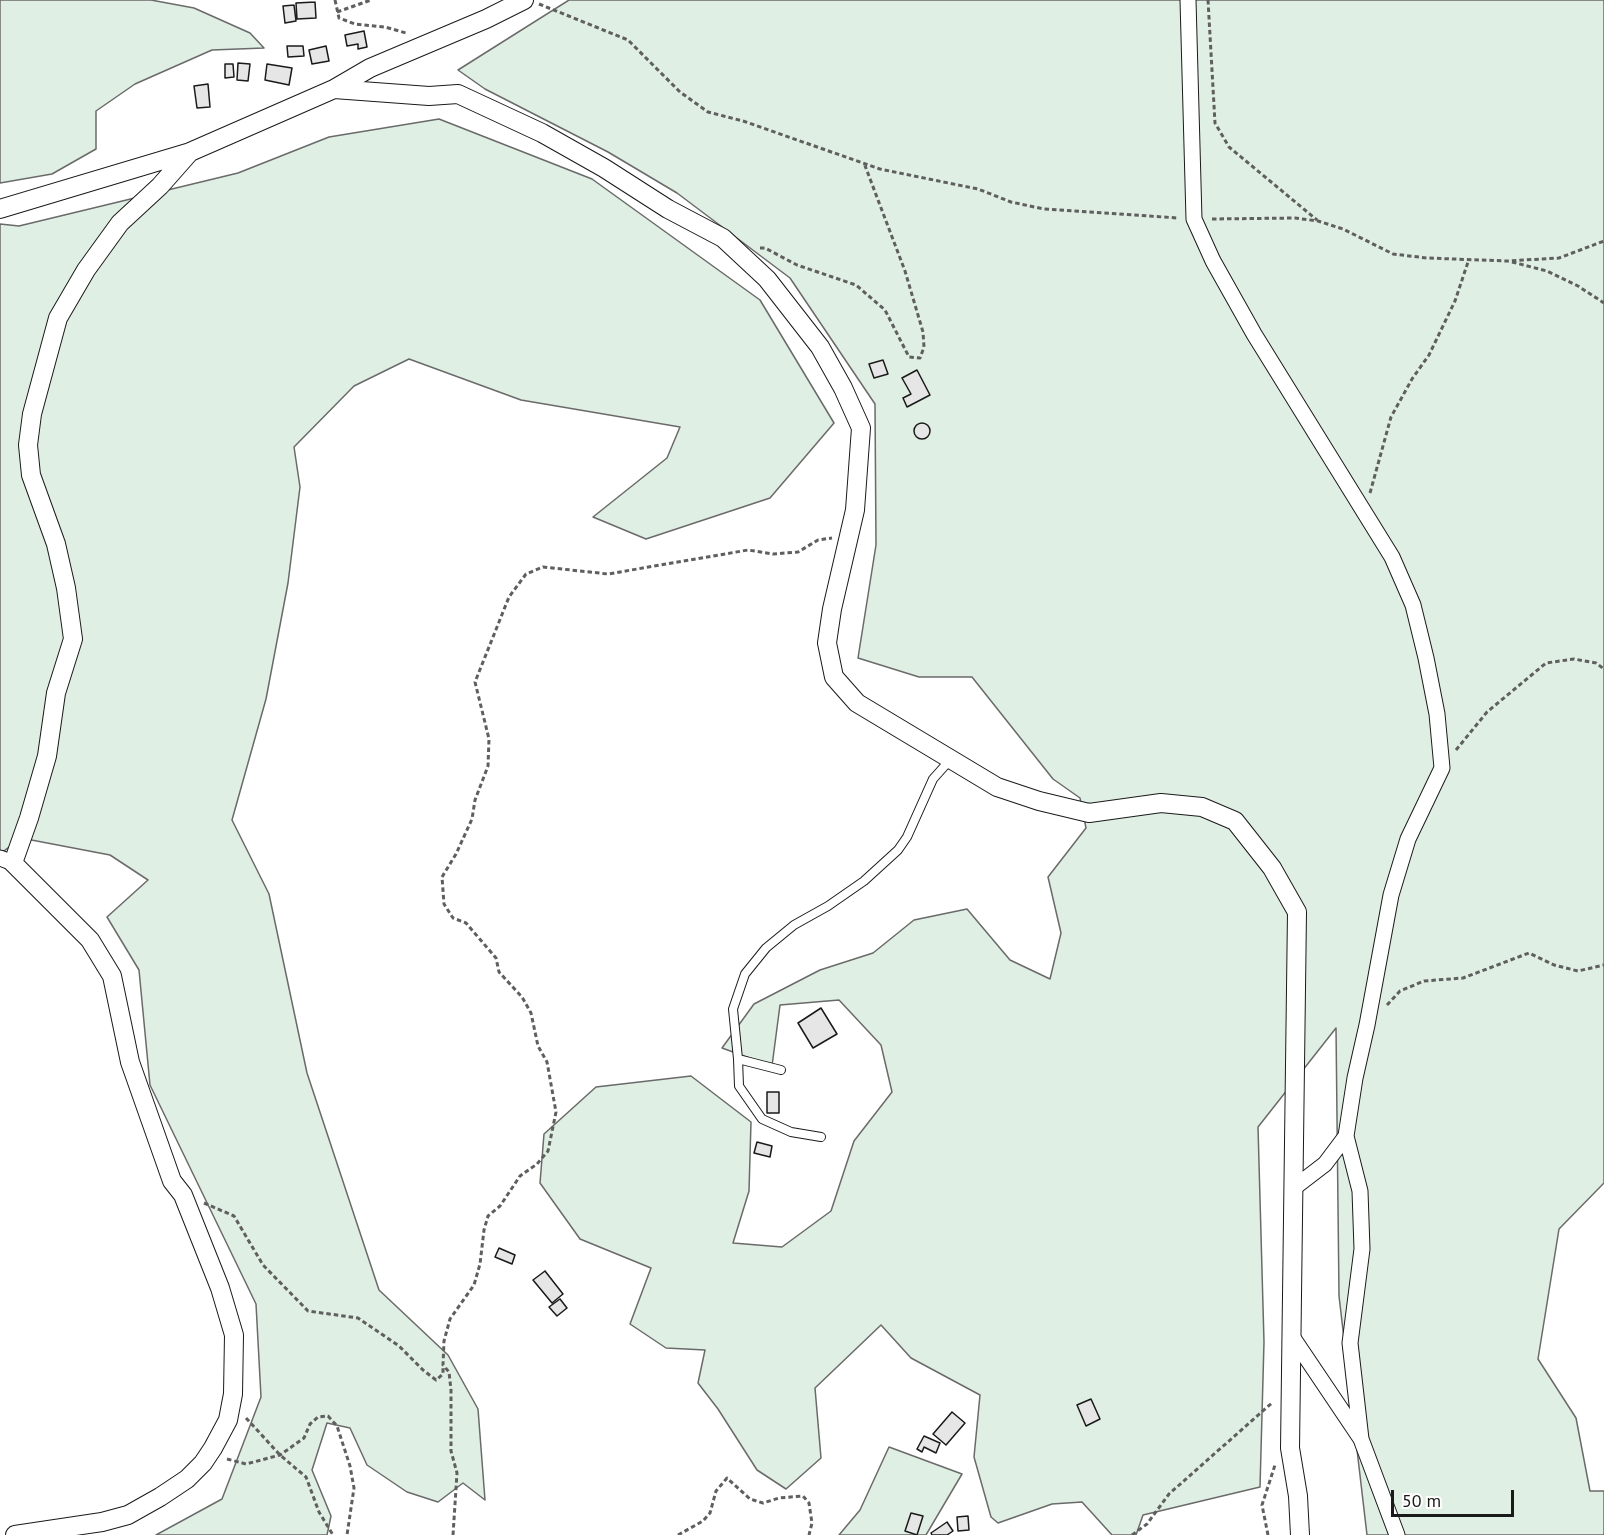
<!DOCTYPE html>
<html>
<head>
<meta charset="utf-8">
<style>
  body { margin:0 }
  #map { position:relative; width:1604px; height:1535px; overflow:hidden; background:#fff; font-family:"PT Sans",sans-serif }
  canvas { display:block }
  .scale { position:absolute; left:1391px; top:1490px; width:123px; height:27px; box-sizing:border-box; border:3px solid #1a1a1a; border-top:0; padding-left:8px; font-size:18px; line-height:21px; white-space:nowrap; color:#1a1a1a; -webkit-text-stroke:4px #fff; paint-order:stroke }
</style>
</head>
<body>
<div id="map">
<canvas width="1604" height="1535"></canvas>
<div class="scale">50 m</div>
</div>
<script>
const ctx = document.querySelector('canvas').getContext('2d');
ctx.lineJoin = 'round';
function fill(path, color) { ctx.fillStyle = color; ctx.fill(path, 'evenodd'); }
const shape = rows => new Path2D(rows.map(r => 'M' + r).join(''));
function trace(path, color, width, dash) { ctx.strokeStyle = color; ctx.lineWidth = width; ctx.lineCap = dash ? 'butt' : 'round'; ctx.setLineDash(dash || []); ctx.stroke(path); }
const green = shape([
  [0,0,151,0,194,8,250,33,264,48,212,50,135,84,96,111,96,149,52,174,0,183,0,0],
  [569,0,1604,0,1604,1183,1559,1229,1538,1359,1576,1418,1590,1491,1604,1491,1604,1535,1367,1535,1339,1296,1336,1028,1258,1127,1264,1342,1260,1487,1143,1515,1136,1535,1112,1535,1082,1502,1052,1504,998,1523,991,1517,974,1457,980,1395,911,1358,881,1325,815,1388,821,1458,786,1489,757,1470,718,1409,698,1383,705,1350,666,1348,630,1324,651,1268,580,1239,540,1183,544,1134,596,1087,691,1076,751,1122,749,1191,733,1243,782,1247,831,1211,854,1141,892,1092,881,1045,839,1000,780,1005,772,1066,722,1048,754,1004,820,970,873,953,914,920,967,909,1010,960,1050,979,1061,933,1048,877,1086,828,1080,798,1053,779,972,677,919,677,858,658,876,545,875,404,790,278,677,193,608,152,485,89,458,70,569,0],
  [439,119,592,179,760,300,834,423,770,498,646,539,593,517,667,458,680,427,521,400,409,359,354,386,294,447,300,487,288,583,266,699,232,820,269,894,307,1073,379,1290,448,1355,478,1409,485,1500,463,1483,438,1502,407,1492,367,1465,350,1428,327,1423,312,1470,331,1516,327,1535,156,1535,222,1499,261,1397,256,1304,150,1085,139,970,107,917,148,880,110,855,21,838,0,854,0,224,19,226,238,173,329,137,439,119],
  [889,1447,962,1474,926,1535,839,1535,860,1510,889,1447]
]);
const building = shape([
  [315,2,316,18,297,19,296,3,315,2],
  [294,5,296,21,285,23,283,6,294,5],
  [364,31,367,47,358,49,358,44,347,46,345,35,364,31],
  [287,46,303,46,304,56,288,57,287,46],
  [326,46,329,61,312,64,309,50,326,46],
  [238,63,250,64,248,81,237,80,238,63],
  [225,64,233,64,234,77,225,78,225,64],
  [267,64,292,68,289,85,265,80,267,64],
  [208,84,210,107,197,108,194,86,208,84],
  [883,360,888,374,874,378,869,364,883,360],
  [917,370,930,395,907,407,903,398,911,394,902,378,917,370],
  '914 431a8 8 0 1 1 16 0a8 8 0 1 1-16 0Z',
  [821,1008,837,1034,813,1048,798,1023,821,1008],
  [767,1092,779,1092,779,1113,767,1113,767,1092],
  [757,1142,772,1146,770,1157,754,1153,757,1142],
  [499,1248,515,1255,512,1264,495,1257,499,1248],
  [545,1271,563,1294,552,1303,533,1280,545,1271],
  [560,1299,567,1308,557,1316,549,1307,560,1299],
  [1091,1399,1100,1419,1086,1426,1077,1405,1091,1399],
  [952,1412,965,1423,946,1445,933,1434,952,1412],
  [924,1436,940,1443,936,1453,924,1447,922,1452,917,1449,924,1436],
  [911,1513,923,1516,917,1535,905,1531,911,1513],
  [968,1516,969,1530,958,1531,957,1517,968,1516],
  [947,1522,953,1531,947,1535,932,1535,931,1533,947,1522]
]);
const path = shape([
  [335,0,339,18,355,24,385,27,406,33],
  [1208,0,1215,123,1229,147,1317,220],
  [539,4,628,40,680,92,708,112,743,121,880,169,978,189,1011,202,1044,209,1178,218],
  [337,12,371,0],
  [1212,219,1295,218,1318,221,1343,229,1393,254,1427,258,1507,261,1559,258,1604,241],
  [760,248,765,248,797,265,856,285,885,310,909,357,920,358,924,347,923,332,905,271,864,163],
  [1512,262,1547,271,1578,286,1604,303],
  [1370,493,1391,417,1412,379,1429,355,1455,301,1469,259],
  [1456,750,1487,712,1546,663,1574,659,1596,663,1604,669],
  [1387,1005,1400,991,1424,981,1463,978,1529,953,1554,965,1578,971,1604,965],
  [204,1203,234,1216,263,1265,308,1311,358,1318,399,1346,423,1370,436,1380,443,1374,443,1367],
  [246,1418,280,1455,306,1477,319,1512,333,1535],
  [227,1459,246,1464,280,1455,304,1438,310,1424,318,1417,328,1416,337,1426,350,1466,354,1488,347,1535],
  [453,1535,457,1473,451,1451,451,1390,449,1372,443,1365,444,1341,450,1319,474,1285,480,1264,484,1230,488,1216,500,1206,520,1176,537,1164,548,1151,556,1112,547,1062,538,1046,531,1013,522,997,499,972,496,958,466,923,453,918,444,904,442,877,456,854,472,819,475,800,488,766,489,739,475,682,509,597,526,574,543,567,608,574,748,550,773,554,798,552,818,540,832,538],
  [678,1535,703,1521,710,1513,716,1491,727,1478,750,1499,763,1503,779,1498,803,1496,809,1503,812,1523,809,1535],
  [1132,1535,1147,1524,1169,1494,1273,1402],
  [1268,1535,1262,1505,1275,1465]
]);
const service = shape([
  [738,1059,739,1086,762,1119,791,1132,821,1137],
  [781,1070,738,1059,733,1009,745,974,766,948,794,925,828,906,864,881,898,850,907,837,933,779,950,760]
]);
const minor = shape([
  [1188,0,1194,219,1213,261,1254,334,1392,557,1413,605,1426,658,1437,714,1442,768,1408,839,1391,895,1367,1025,1355,1078,1346,1136,1360,1191,1362,1249,1350,1343,1361,1439],
  [0,858,13,863],
  [1295,1187,1325,1164,1346,1136],
  [1291,1335,1361,1439,1397,1535]
]);
const tertiary = shape([
  [334,89,429,96,458,94,542,133,604,168,668,209,723,238,767,279,820,347,843,388,861,428,855,510,832,609,827,643,834,677,857,703,997,787,1039,801,1089,813,1161,803,1202,807,1235,821,1272,868,1297,912,1290,1448,1298,1496,1300,1535],
  [0,209,190,152,334,89,370,68,486,19,524,0],
  [15,1535,102,1522,128,1515,160,1497,187,1479,203,1463,213,1448,228,1420,233,1394,234,1335,220,1288,183,1195,172,1181,130,1062,112,976,90,940,13,863,29,818,47,756,56,693,73,639,66,588,56,544,31,475,28,445,32,414,58,318,86,270,120,223,160,186,190,152]
]);
fill(green, '#e0efe3');
trace(green, '#6a6a6a', 1.5);
fill(building, '#e6e6e6');
trace(building, '#1a1a1a', 1.5);
trace(service, '#1a1a1a', 10);
trace(minor, '#1a1a1a', 17);
trace(tertiary, '#1a1a1a', 20);
trace(path, '#5f5f5f', 3, [4.5, 3]);
trace(service, '#fff', 8);
trace(minor, '#fff', 15);
trace(tertiary, '#fff', 18);
</script>
</body>
</html>
